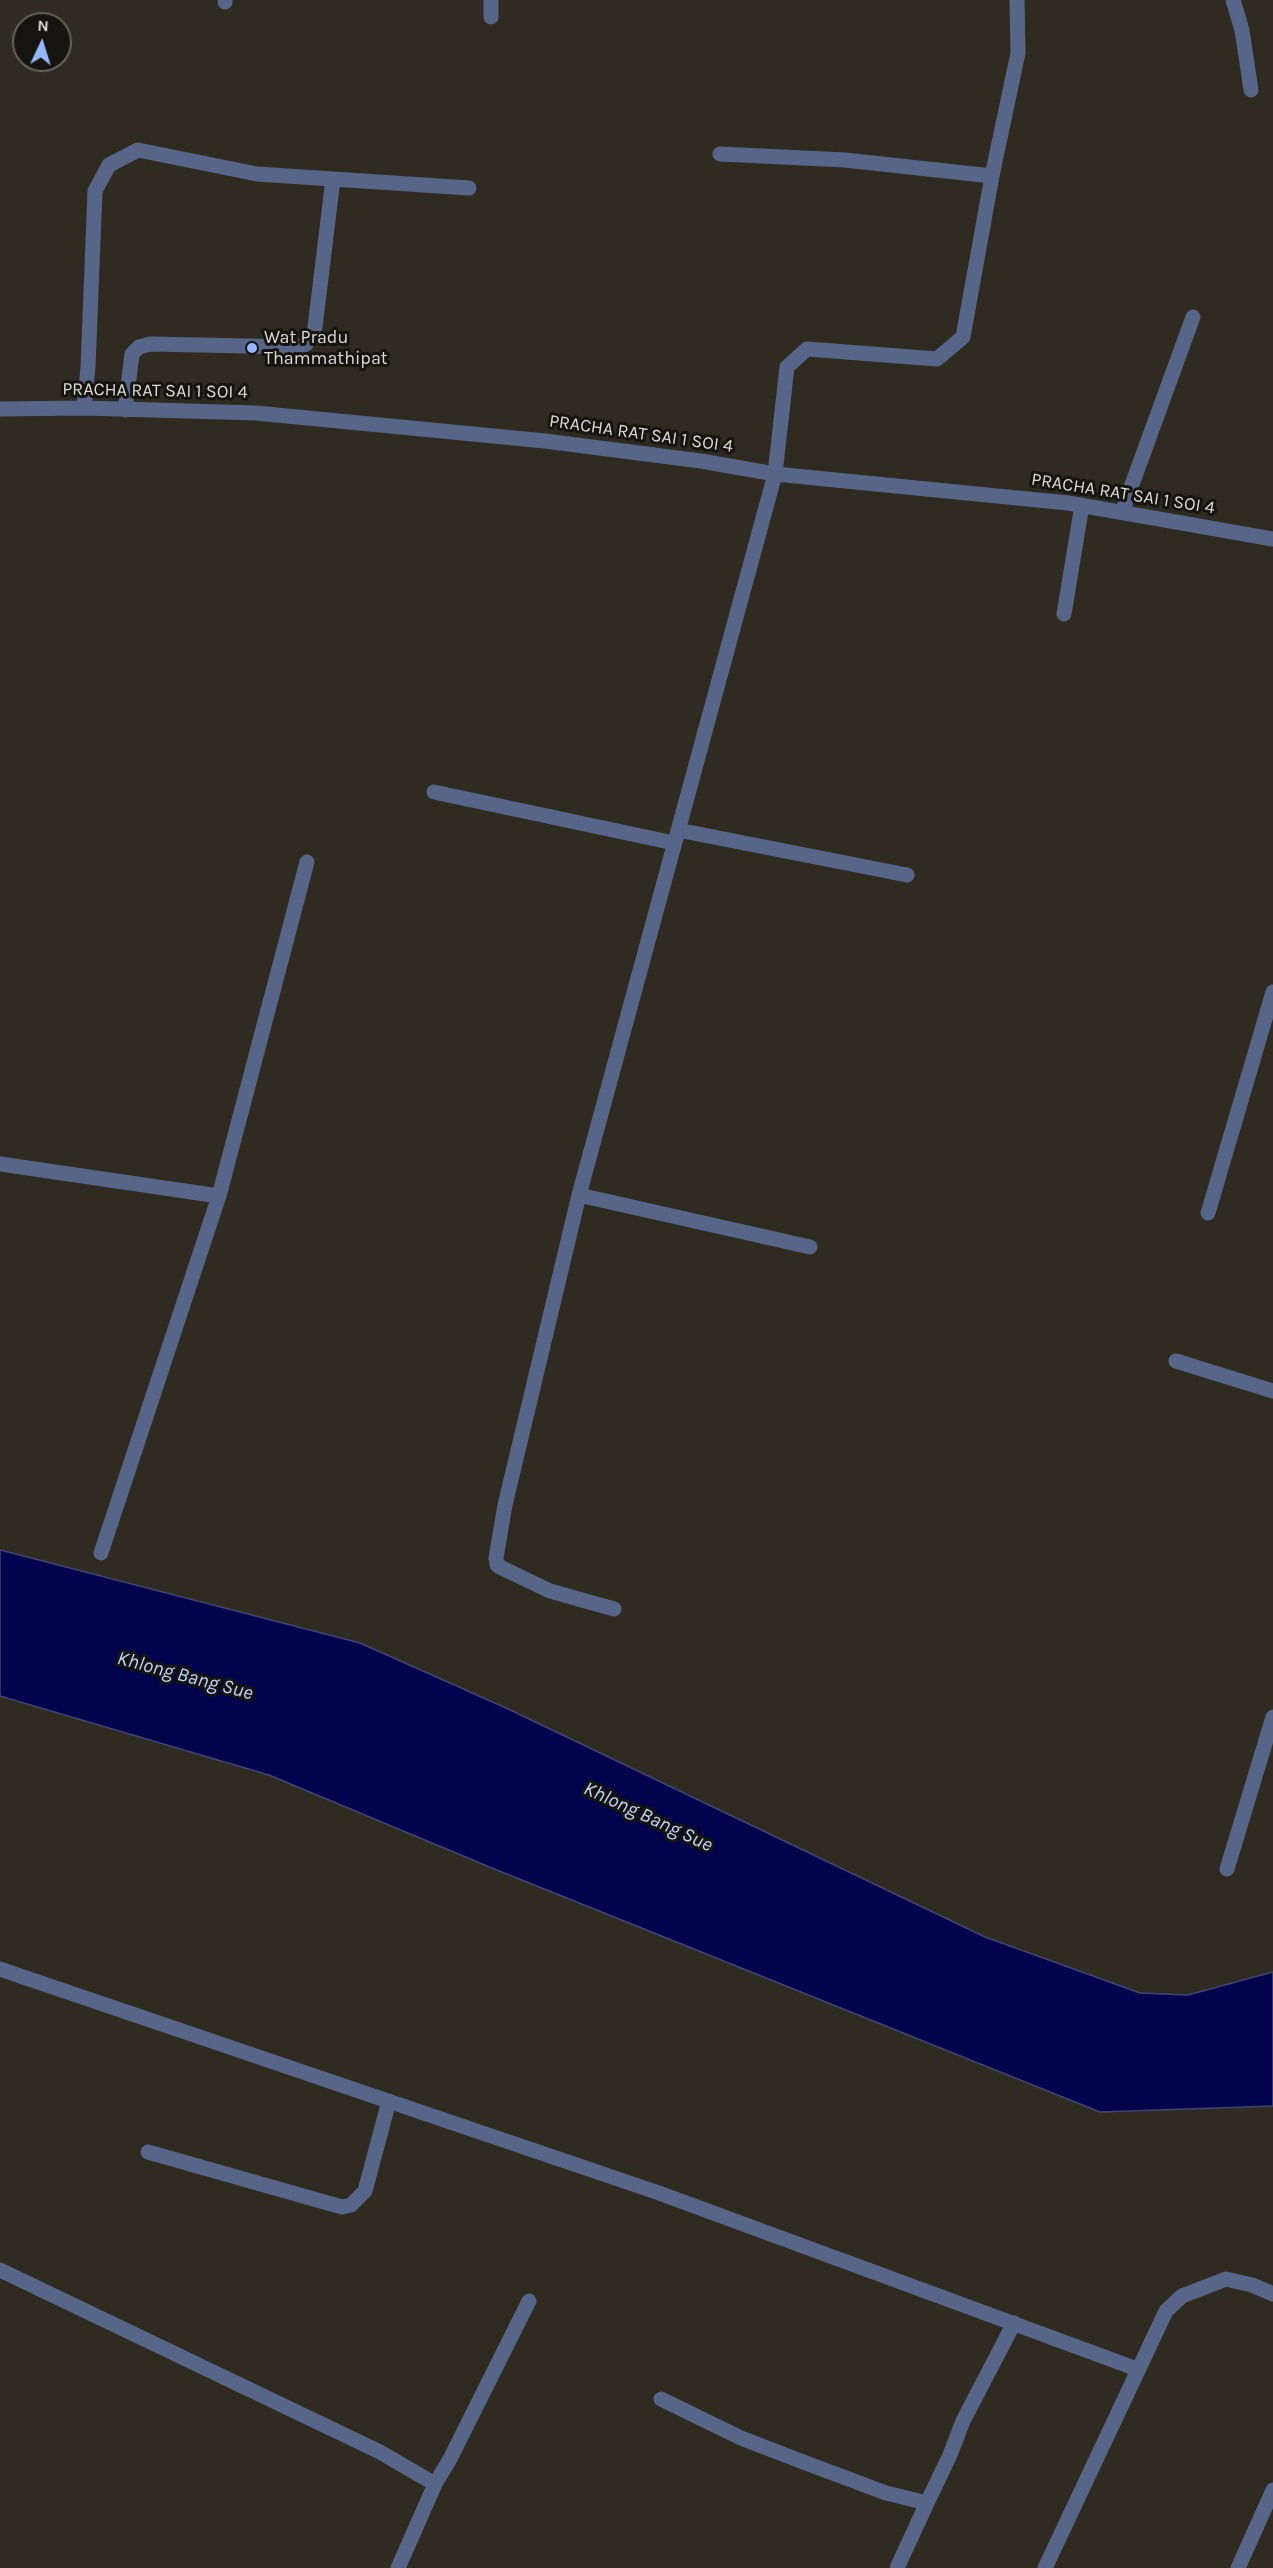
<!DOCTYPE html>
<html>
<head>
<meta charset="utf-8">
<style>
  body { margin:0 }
  #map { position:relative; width:1273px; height:2568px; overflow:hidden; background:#2f2b21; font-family:Karla,sans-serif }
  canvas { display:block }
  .north { position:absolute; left:12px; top:12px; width:60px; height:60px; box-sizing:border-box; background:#15140f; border:2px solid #65645e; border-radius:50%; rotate:4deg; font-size:16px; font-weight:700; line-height:24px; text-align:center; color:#dedbd5 }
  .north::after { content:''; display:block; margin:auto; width:21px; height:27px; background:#96b6fd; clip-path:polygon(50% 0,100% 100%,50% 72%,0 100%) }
</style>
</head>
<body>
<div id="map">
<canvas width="1273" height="2568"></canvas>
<div class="north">N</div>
</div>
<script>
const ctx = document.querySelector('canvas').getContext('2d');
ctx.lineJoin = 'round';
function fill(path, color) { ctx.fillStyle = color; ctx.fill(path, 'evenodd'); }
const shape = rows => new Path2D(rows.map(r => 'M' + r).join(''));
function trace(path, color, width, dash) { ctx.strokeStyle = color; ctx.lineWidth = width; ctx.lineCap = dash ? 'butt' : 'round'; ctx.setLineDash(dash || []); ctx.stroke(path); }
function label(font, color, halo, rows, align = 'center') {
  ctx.font = font + ' Karla,sans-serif'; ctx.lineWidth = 6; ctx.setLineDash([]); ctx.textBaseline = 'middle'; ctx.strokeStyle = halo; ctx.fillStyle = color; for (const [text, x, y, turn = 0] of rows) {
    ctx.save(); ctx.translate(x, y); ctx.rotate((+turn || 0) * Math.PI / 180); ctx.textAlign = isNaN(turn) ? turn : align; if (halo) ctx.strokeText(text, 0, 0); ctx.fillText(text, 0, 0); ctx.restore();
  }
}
const water = shape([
  [0,1550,360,1643,506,1708,985,1937,1140,1993,1188,1995,1273,1972,1273,2106,1100,2112,492,1868,269,1775,0,1696,0,1550]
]);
const minor = shape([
  [225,0,225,2],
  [491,0,491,17],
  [1233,0,1242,30,1251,90],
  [720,154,845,160,992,176],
  [84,408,88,367,95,191,109,165,138,150,257,174,469,188],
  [0,409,84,408,256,413,545,441,701,461,775,474,1068,503,1273,539],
  [125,410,132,354,139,347,150,344,299,347,306,344,314,333,315,327,333,179],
  [1122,512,1193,317],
  [1064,614,1082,505],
  [434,792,674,843],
  [678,830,907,875],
  [0,1164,219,1196],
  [579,1195,810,1247],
  [1208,1213,1273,992],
  [1176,1361,1273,1391],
  [101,1553,219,1196,307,862],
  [614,1609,550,1591,502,1568,497,1565,496,1558,505,1505,579,1195,775,474,787,367,807,349,937,359,963,337,992,176,1018,53,1017,0],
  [1227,1869,1273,1717],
  [0,1969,659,2193,1137,2369],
  [148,2152,342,2207,351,2205,365,2191,389,2101],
  [0,2270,380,2452,435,2484,398,2568],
  [661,2399,741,2438,798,2460,886,2493,927,2503,897,2568],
  [435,2484,450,2459,529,2301],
  [927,2503,950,2455,963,2421,1014,2323],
  [1045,2568,1166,2311,1182,2296,1226,2279,1252,2285,1273,2294],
  [1238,2568,1273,2490]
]);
const markers = [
  [252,348,6,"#96b6fd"]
];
const poiNames = [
  ["Wat Pradu",264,338],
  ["Thammathipat",264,359]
];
const streetNames = [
  ["PRACHA RAT SAI 1 SOI 4",155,391,1],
  ["PRACHA RAT SAI 1 SOI 4",641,434,8],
  ["PRACHA RAT SAI 1 SOI 4",1123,494,9]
];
const waterNames = [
  ["Khlong Bang Sue",185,1676,15],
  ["Khlong Bang Sue",648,1817,25]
];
fill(water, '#01034c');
trace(water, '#434475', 1.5);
trace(minor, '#576688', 15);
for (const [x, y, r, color] of markers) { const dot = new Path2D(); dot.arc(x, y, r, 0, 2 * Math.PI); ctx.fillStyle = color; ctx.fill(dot); trace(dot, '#15140f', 2); }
label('18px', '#dedbd5', '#15140f', poiNames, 'left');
label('18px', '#dedbd5', '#15140f', streetNames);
label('italic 20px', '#c0d4fe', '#15140f', waterNames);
</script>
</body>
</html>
